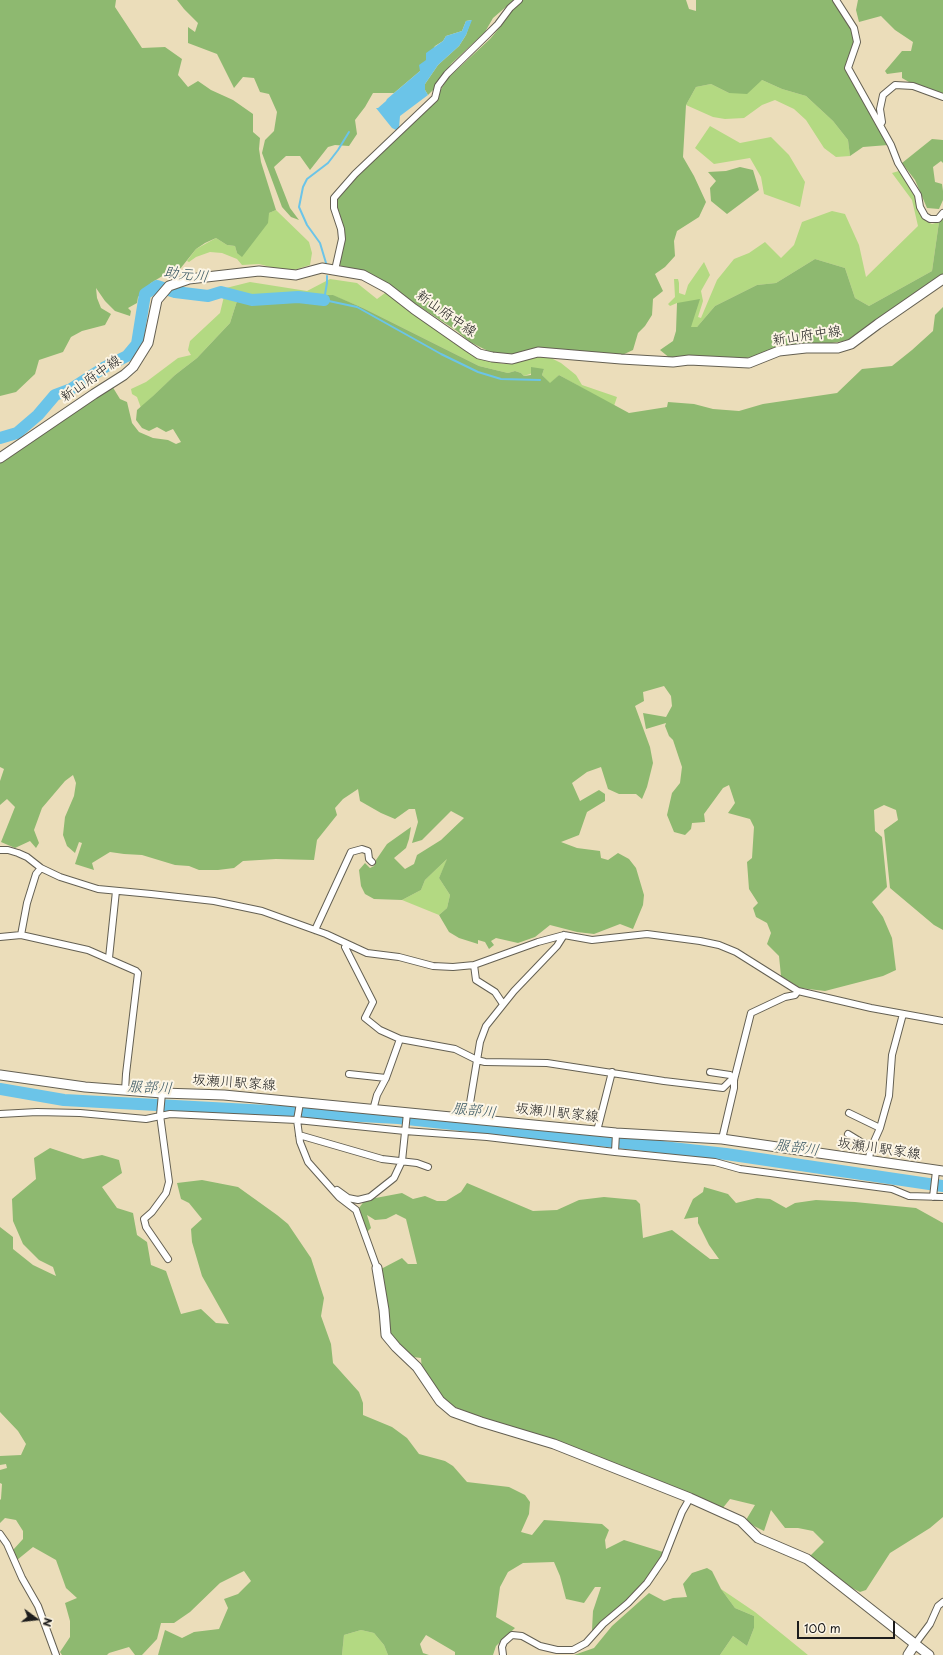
<!DOCTYPE html>
<html>
<head>
<meta charset="utf-8">
<style>
  body { margin:0 }
  #map { position:relative; width:943px; height:1655px; overflow:hidden; background:#ebddba; font-family:"Playpen Sans",sans-serif }
  canvas { display:block }
  .north { position:absolute; left:16px; top:1599px; width:40px; height:40px; -webkit-text-stroke:3px #fcf5e5; paint-order:stroke; rotate:105deg; font-size:11px; font-weight:700; line-height:16px; text-align:center; color:#1c1c1c }
  .north::after { content:''; display:block; margin:auto; width:14px; height:18px; background:#1c1c1c; clip-path:polygon(50% 0,100% 100%,50% 72%,0 100%) }
  .scale { position:absolute; left:797px; top:1621px; width:98px; height:18px; box-sizing:border-box; border:2px solid #1c1c1c; border-top:0; padding-left:5px; font-size:12px; line-height:14px; white-space:nowrap; color:#1c1c1c; -webkit-text-stroke:3px #fcf5e5; paint-order:stroke }
</style>
</head>
<body>
<div id="map">
<canvas width="943" height="1655"></canvas>
<div class="north">N</div>
<div class="scale">100 m</div>
</div>
<script>
const ctx = document.querySelector('canvas').getContext('2d');
ctx.lineJoin = 'round';
function fill(path, color) { ctx.fillStyle = color; ctx.fill(path, 'evenodd'); }
const shape = rows => new Path2D(rows.map(r => 'M' + r).join(''));
function trace(path, color, width, dash) { ctx.strokeStyle = color; ctx.lineWidth = width; ctx.lineCap = dash ? 'butt' : 'round'; ctx.setLineDash(dash || []); ctx.stroke(path); }
function label(font, color, halo, rows, align = 'center') {
  ctx.font = font + ' "Playpen Sans","Klee One",sans-serif'; ctx.lineWidth = 4; ctx.setLineDash([]); ctx.textBaseline = 'middle'; ctx.strokeStyle = halo; ctx.fillStyle = color; for (const [text, x, y, turn = 0] of rows) {
    ctx.save(); ctx.translate(x, y); ctx.rotate((+turn || 0) * Math.PI / 180); ctx.textAlign = isNaN(turn) ? turn : align; if (halo) ctx.strokeText(text, 0, 0); ctx.fillText(text, 0, 0); ctx.restore();
  }
}
const green = shape([
  [762,80,782,89,806,96,833,121,848,140,850,156,836,157,824,148,806,120,794,109,775,100,762,105,744,118,725,119,713,117,686,105,696,87,711,84,729,93],
  [710,126,740,143,771,137,789,155,805,182,800,207,764,194,761,177,750,158,714,164,695,148],
  [899,171,913,192,917,200,920,213,926,221,932,224,939,222,932,271,869,306,855,298,845,268,815,259,776,283,757,285,715,306,697,327,691,327,677,303,670,306,668,304,675,297,674,279,678,279,679,283,679,293,685,295,688,285,704,262,710,275,701,291,703,301,698,317,701,318,717,280,734,259,749,253,765,242,781,258,794,245,802,222,832,211,845,214,859,245,866,277,918,226,912,200,892,173],
  [276,210,309,242,312,253,310,265,294,270,278,269,259,264,242,265,237,259,222,253,210,252,196,257,189,262,187,261,196,249,216,238,227,245,235,246,237,253,269,213],
  [330,279,357,283,377,299,385,293,416,313,480,359,504,364,535,356,552,356,553,359,561,363,576,375,582,385,617,397,614,406,559,375,550,384,542,375,544,369,524,376,521,373,515,371,508,373,479,366,363,308,332,295,268,296,237,301,230,323,197,358,175,375,141,408,137,397,132,394,131,389,146,382,178,358,191,355,188,350,190,341,220,313,226,288,250,282,307,291],
  [448,858,439,878,450,895,447,908,439,915,402,900,421,890,425,880],
  [721,1589,755,1612,808,1655,720,1655,733,1636,747,1646,754,1628,754,1616,735,1608],
  [361,1630,374,1633,384,1645,388,1655,342,1655,344,1635]
]);
const forest = shape([
  [0,0,116,0,115,7,142,48,165,47,182,59,178,75,188,87,198,81,211,90,233,100,253,114,253,132,260,138,259,149,261,162,276,210,269,213,268,223,242,257,237,253,235,246,227,245,216,238,205,243,196,249,180,269,167,267,164,275,151,283,138,297,137,303,128,308,131,311,130,316,115,311,105,301,96,288,97,298,101,308,111,314,105,325,82,331,71,337,63,352,39,360,35,374,16,392,0,396],
  [177,0,514,0,493,18,485,32,452,63,443,74,434,89,428,95,425,90,425,84,438,65,459,46,466,35,471,20,466,21,462,31,446,36,443,41,435,46,420,71,394,93,373,93,365,107,355,120,357,134,349,146,335,145,328,147,310,170,300,156,286,156,274,167,290,208,299,220,291,217,282,207,262,153,265,140,274,131,277,112,269,94,260,92,254,78,243,77,234,88,217,54,188,43,188,27,195,32,198,23,184,9],
  [522,0,686,0,689,9,696,11,696,0,834,0,852,30,856,40,847,69,888,145,863,147,850,156,848,140,833,121,806,96,782,89,762,80,747,94,729,93,711,84,696,87,686,105,683,157,694,176,706,202,699,217,677,231,674,241,675,256,665,267,655,274,663,291,653,299,652,315,645,326,638,333,633,350,620,356,496,355,470,342,457,331,385,284,339,265,344,241,336,209,336,199,378,152,435,99,448,78,490,39,501,26,512,9],
  [858,0,943,0,943,94,909,82,902,78,902,72,887,74,885,71,902,51,911,51,913,42,895,30,881,16,859,22,856,10],
  [932,139,943,140,943,163,941,161,933,167,935,182,942,184,943,191,943,200,939,209,927,208,915,180,902,163],
  [740,167,753,170,759,190,727,214,711,201,710,188,716,181,708,172,726,171],
  [943,219,943,276,855,339,740,359,671,359,660,350,673,341,676,331,677,303,700,299,691,327,697,327,715,306,757,285,776,283,815,259,845,268,855,298,869,306,932,271,939,222],
  [333,295,363,308,479,366,508,373,515,371,521,373,524,376,531,375,531,367,544,369,542,375,550,383,559,375,629,413,667,407,668,402,694,404,713,409,739,411,763,404,837,393,862,369,892,366,912,350,933,331,935,315,943,307,943,930,934,925,890,888,884,830,898,820,896,810,884,805,874,810,875,831,882,837,887,887,872,902,883,917,892,938,896,970,883,976,825,991,800,988,781,976,779,956,767,944,771,933,767,923,756,917,753,908,758,903,749,889,747,862,752,858,754,827,750,819,728,813,735,803,729,785,723,788,704,814,705,822,692,823,691,829,685,835,674,832,667,815,672,793,680,783,682,767,673,740,669,736,665,726,666,723,646,729,643,713,666,717,672,706,671,696,664,686,643,692,644,701,635,706,650,747,653,763,647,787,642,799,636,794,619,794,608,789,601,767,587,772,572,783,580,801,599,790,605,794,605,801,587,812,579,835,561,842,577,848,600,851,601,858,608,860,618,853,629,859,636,868,644,895,643,905,633,929,620,924,594,934,577,932,550,925,535,937,518,943,496,938,491,941,494,945,489,949,485,942,478,940,478,944,459,938,449,932,439,915,447,908,450,895,439,878,447,859,425,880,421,890,402,900,374,899,365,894,361,886,359,870,365,863,370,868,374,866,376,860,387,844,411,827,409,839,406,848,394,858,405,869,414,864,417,855,441,840,464,818,451,811,422,840,412,843,418,822,415,809,409,809,395,819,381,813,360,801,358,789,343,799,335,808,337,815,317,840,314,860,276,859,243,861,234,868,218,870,199,870,189,866,175,865,142,855,124,854,110,852,92,863,94,870,75,864,82,843,79,842,75,853,67,846,63,835,65,817,74,796,76,783,73,775,65,781,42,808,34,830,39,843,36,848,30,841,15,848,1,842,15,807,7,799,0,805,0,781,4,769,0,767,0,461,112,386,120,399,127,402,132,423,139,432,153,438,168,440,176,444,181,442,173,429,166,432,157,427,149,431,142,428,136,420,137,410,153,396,175,375,197,358,230,323,237,301,268,296],
  [50,1148,83,1159,102,1155,119,1160,122,1173,102,1187,117,1208,133,1213,137,1235,147,1242,151,1265,166,1271,181,1314,201,1309,216,1323,229,1324,202,1276,192,1242,191,1229,202,1219,189,1203,181,1199,177,1183,202,1180,238,1187,277,1215,288,1224,311,1258,324,1298,321,1316,331,1344,333,1363,359,1392,363,1403,363,1415,392,1427,407,1438,419,1454,445,1461,453,1466,467,1482,509,1487,525,1495,530,1502,529,1514,521,1532,532,1535,544,1520,602,1524,609,1530,605,1540,606,1549,624,1540,663,1552,658,1574,645,1589,606,1624,596,1636,592,1630,593,1611,601,1587,595,1587,584,1603,566,1599,560,1576,554,1562,523,1563,508,1572,500,1587,496,1617,515,1628,496,1646,493,1655,455,1655,455,1652,426,1635,420,1644,423,1653,429,1655,388,1655,384,1645,374,1633,361,1630,344,1635,342,1655,158,1655,165,1630,182,1638,194,1632,219,1629,228,1608,224,1599,238,1594,251,1581,244,1571,220,1583,190,1612,174,1623,161,1623,157,1639,142,1655,135,1655,129,1647,109,1653,107,1655,62,1655,60,1652,70,1637,70,1621,65,1603,77,1598,66,1588,56,1560,33,1547,17,1560,13,1550,23,1539,23,1531,16,1520,5,1518,0,1523,0,1500,1,1499,2,1484,0,1483,0,1470,7,1468,6,1464,0,1465,0,1456,21,1455,26,1444,18,1431,0,1412,0,1227,13,1237,13,1249,33,1265,56,1276,53,1267,39,1260,23,1244,13,1221,12,1199,36,1179,34,1158],
  [467,1183,533,1211,557,1210,579,1200,604,1197,636,1200,640,1204,643,1238,672,1230,710,1259,719,1259,709,1245,698,1223,698,1217,684,1219,693,1199,703,1192,704,1187,728,1194,736,1203,757,1198,770,1199,786,1208,795,1203,816,1200,855,1202,916,1208,943,1223,943,1517,930,1528,890,1553,866,1590,860,1592,850,1587,810,1556,824,1542,813,1531,798,1528,785,1528,771,1510,764,1531,754,1526,746,1520,755,1505,730,1499,722,1509,479,1417,448,1404,422,1371,421,1358,413,1357,390,1336,381,1269,402,1258,408,1264,417,1264,406,1219,396,1214,386,1219,375,1220,367,1215,371,1228,367,1232,359,1208,365,1200,402,1193,413,1199,425,1196,437,1201,446,1201,461,1192],
  [707,1568,712,1571,721,1589,735,1608,754,1616,754,1628,747,1646,733,1636,720,1655,574,1655,594,1648,612,1626,649,1593,664,1601,673,1598,687,1597,683,1584,692,1573]
]);
const water = shape([
  [472,20,466,35,459,46,438,65,425,84,425,90,428,95,400,116,399,128,396,130,392,128,376,108,378,108,386,101,387,99,420,71,419,65,426,60,426,53,443,41,446,36,462,31,466,21]
]);
const stream = shape([
  [326,263,320,243,307,225,299,207,303,187,307,179,328,163,338,150,349,132],
  [327,276,327,283,324,300,357,307,441,354,478,372,501,379,540,380]
]);
const river = shape([
  [0,438,17,433,38,415,55,395,71,389,105,367,127,356,137,344,145,294,157,286,175,292,208,296,221,292,252,300,298,297,324,300],
  [0,1089,64,1100,398,1118,726,1154,943,1186]
]);
const street = shape([
  [836,0,854,28,857,42,848,68,891,145,898,163,918,195,920,207,925,216,930,219,938,219,943,213],
  [880,125,882,122,880,109,883,95,895,85,913,86,943,97],
  [335,270,342,239,341,229,334,208,334,198,355,174,435,98,438,86,447,74,487,35,498,24,510,8,519,0],
  [0,850,8,850,18,853,27,857,41,868,60,877,98,889,151,894,214,901,262,911,326,934,367,953,399,957,433,966,453,967,474,965,538,942,564,935,592,940,647,934,700,941,719,945,736,952,798,991,871,1008,943,1021],
  [315,930,351,852,362,849,368,851,369,859,372,862],
  [21,935,27,903,36,874,41,868],
  [0,937,21,935,88,950,136,971,138,973,126,1074,125,1091],
  [347,945,345,947,373,1002,365,1018,380,1030,400,1039,455,1049,477,1060,485,1062,547,1063,664,1081,723,1088,731,1080,734,1080],
  [109,958,116,891],
  [474,965,476,980,495,992,503,1004],
  [710,1072,730,1075,734,1080],
  [349,1074,386,1078],
  [162,1093,160,1115,169,1182,166,1193,152,1212,144,1219,146,1227,168,1259],
  [300,1103,297,1120,300,1142,308,1162,339,1197,356,1210,377,1268],
  [373,1110,377,1095,386,1078,400,1039],
  [849,1113,880,1128],
  [0,1114,37,1112,80,1113,146,1119,170,1114,297,1120,405,1131,487,1137,615,1152,715,1162,740,1169,892,1189,909,1196,943,1197],
  [470,1119,470,1103,480,1042,486,1026,514,991,557,946,564,935],
  [597,1131,612,1072],
  [848,1134,861,1142,872,1146],
  [299,1135,382,1159,417,1163,428,1167],
  [722,1139,734,1088,734,1080,751,1013,785,997,795,995,798,991],
  [615,1152,616,1133],
  [868,1161,872,1146,880,1128,889,1096,892,1055,903,1014],
  [337,1190,348,1198,358,1200,370,1197,394,1178,402,1161,407,1113],
  [933,1197,936,1171],
  [0,1534,7,1544,22,1578,38,1606,56,1655],
  [915,1644,930,1624,938,1606,943,1602],
  [503,1655,502,1647,504,1642,512,1635,522,1636,540,1646,557,1650,573,1650,586,1643,603,1624,628,1603,647,1583,664,1558,682,1512,690,1498]
]);
const secondary = shape([
  [0,458,94,394,124,375,133,367,148,343,157,300,169,286,189,279,259,271,296,275,322,268,363,275,387,288,414,309,467,346,479,354,492,357,512,359,538,352,621,359,673,362,689,360,749,363,779,351,806,348,838,348,851,344,878,324,943,279],
  [0,1075,85,1087,162,1093,224,1095,616,1133,722,1139,943,1171],
  [377,1268,384,1310,386,1335,396,1347,417,1367,440,1401,453,1412,481,1422,554,1444,690,1498,741,1521,758,1538,807,1559,929,1655],
  [908,1655,915,1644]
]);
const streetNames = [
  ["新山府中線",446,314,35],
  ["新山府中線",807,336,-8],
  ["新山府中線",91,379,-35],
  ["坂瀬川駅家線",234,1083,4],
  ["坂瀬川駅家線",557,1113,6],
  ["坂瀬川駅家線",879,1149,8]
];
const waterNames = [
  ["助元川",186,275,7],
  ["服部川",150,1088,3],
  ["服部川",474,1111,6],
  ["服部川",797,1148,8]
];
fill(green, '#b3d982');
fill(forest, '#8eb970');
fill(water, '#6bc4e8');
trace(stream, '#6bc4e8', 2);
trace(river, '#6bc4e8', 12);
trace(street, '#646053', 8);
trace(secondary, '#646053', 11);
trace(street, '#fff', 6);
trace(secondary, '#fff', 9);
label('14px', '#1c1c1c', '#fcf5e5', streetNames);
label('italic 15px', '#385763', '#fcf5e5', waterNames);
</script>
</body>
</html>
